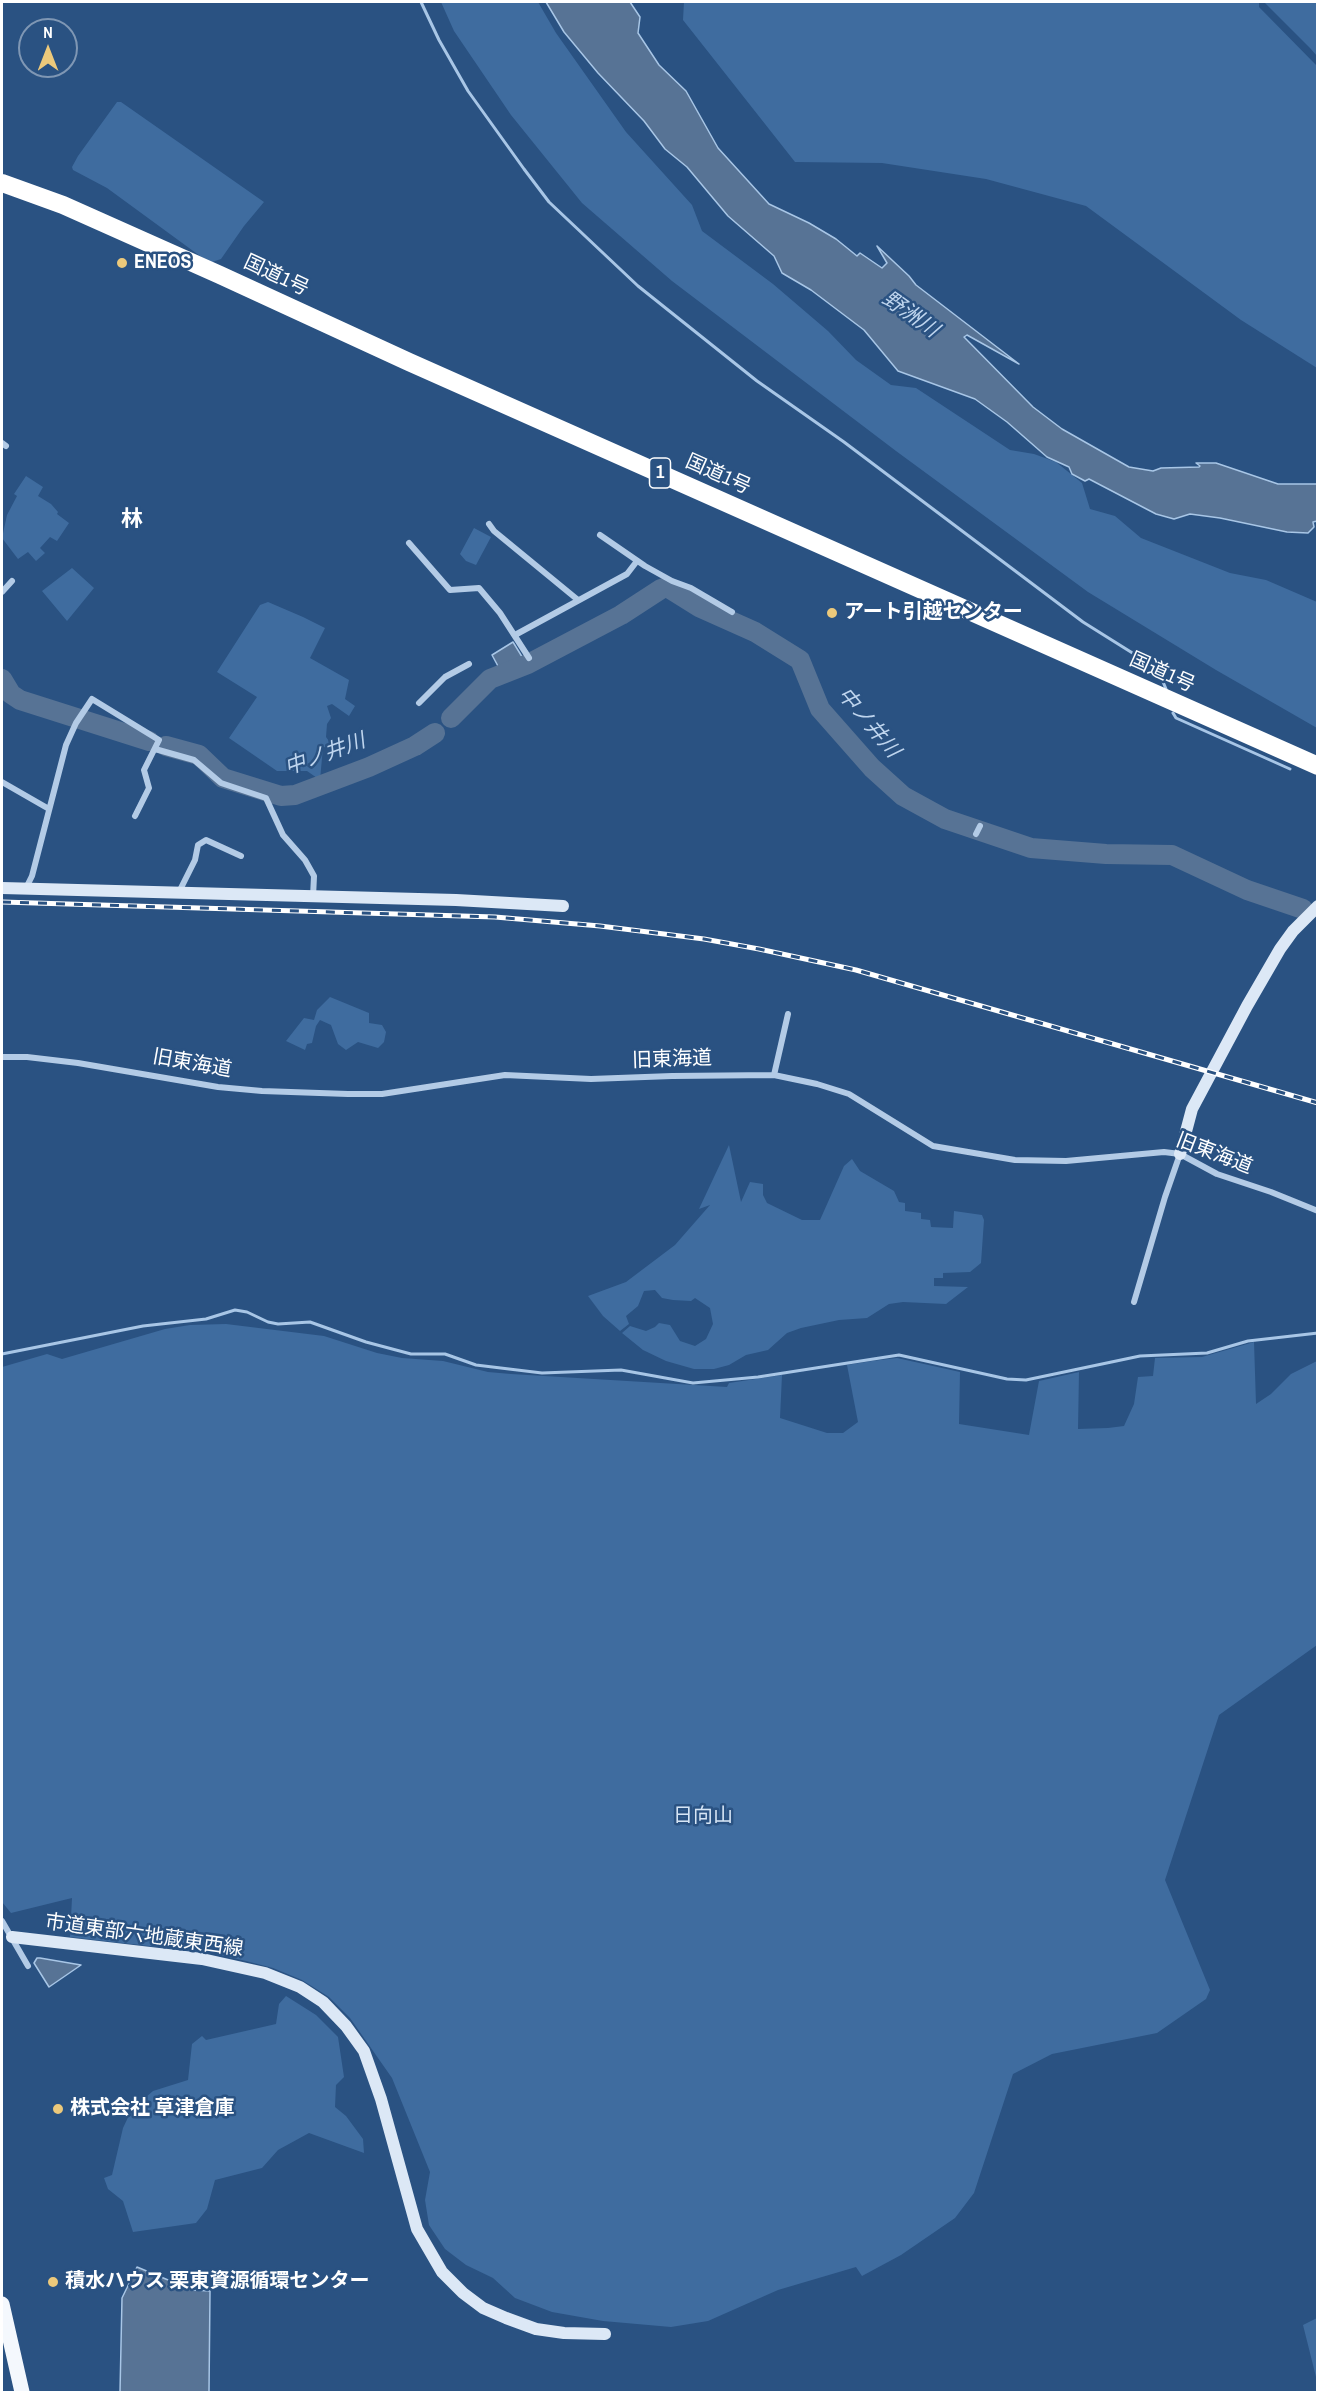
<!DOCTYPE html>
<html>
<head>
<meta charset="utf-8">
<style>
  body { margin:0 }
  #map { position:relative; width:1319px; height:2394px; overflow:hidden; background:#2a5282; font-family:"Archivo Narrow",sans-serif }
  canvas { display:block }
  .frame { position:absolute; inset:0; border:3px solid #fff; pointer-events:none }
  .north { position:absolute; left:18px; top:18px; width:60px; height:60px; box-sizing:border-box; background:#2a5282; border:2px solid #7f97b4; border-radius:50%; rotate:0deg; font-size:16px; font-weight:700; line-height:24px; text-align:center; color:#fff }
  .north::after { content:''; display:block; margin:auto; width:21px; height:27px; background:#ecc97b; clip-path:polygon(50% 0,100% 100%,50% 72%,0 100%) }
</style>
</head>
<body>
<div id="map">
<canvas width="1319" height="2394"></canvas>
<div class="frame"></div>
<div class="north">N</div>
</div>
<script>
const ctx = document.querySelector('canvas').getContext('2d');
ctx.lineJoin = 'round';
function fill(path, color) { ctx.fillStyle = color; ctx.fill(path, 'evenodd'); }
const shape = rows => new Path2D(rows.map(r => 'M' + r).join(''));
function trace(path, color, width, dash) { ctx.strokeStyle = color; ctx.lineWidth = width; ctx.lineCap = dash ? 'butt' : 'round'; ctx.setLineDash(dash || []); ctx.stroke(path); }
function label(font, color, halo, rows, align = 'center') {
  ctx.font = font + ' "Archivo Narrow","Noto Sans JP",sans-serif'; ctx.lineWidth = 5; ctx.setLineDash([]); ctx.textBaseline = 'middle'; ctx.strokeStyle = halo; ctx.fillStyle = color; for (const [text, x, y, turn = 0] of rows) {
    ctx.save(); ctx.translate(x, y); ctx.rotate((+turn || 0) * Math.PI / 180); ctx.textAlign = isNaN(turn) ? turn : align; if (halo) ctx.strokeText(text, 0, 0); ctx.fillText(text, 0, 0); ctx.restore();
  }
}
const green = shape([
  [441,2,538,2,556,33,626,132,692,205,702,231,773,284,828,331,856,360,891,385,916,388,1010,450,1034,454,1056,462,1082,483,1090,509,1115,516,1141,538,1230,573,1266,580,1317,602,1317,728,1216,670,1088,592,896,451,672,281,582,203,511,115,454,31],
  [684,2,1259,2,1259,7,1317,66,1317,368,1241,320,1086,206,986,179,882,163,795,162,683,20],
  [1264,2,1317,2,1317,56,1310,48],
  [117,102,121,102,264,202,244,226,221,259,212,262,200,256,107,188,73,170,72,167,78,156],
  [26,476,43,487,38,496,51,504,58,512,57,514,69,523,57,541,50,537,40,548,45,553,36,561,28,552,18,559,2,538,7,515,17,496,14,494],
  [474,528,491,537,476,565,466,561,460,554],
  [72,568,94,588,67,621,42,591],
  [268,602,303,617,325,628,310,658,349,680,345,699,355,706,349,716,332,704,327,706,331,718,327,724,326,737,334,748,323,747,320,780,307,771,277,771,229,738,257,697,217,672,260,605],
  [330,997,369,1013,369,1023,382,1025,386,1032,384,1042,378,1048,358,1042,346,1050,338,1044,331,1025,320,1020,316,1026,312,1043,307,1044,305,1050,286,1041,304,1018,314,1020,317,1010],
  [729,1145,741,1202,750,1182,763,1184,763,1195,767,1203,802,1220,820,1220,844,1166,852,1159,860,1171,894,1191,899,1202,905,1203,905,1211,921,1213,921,1219,930,1220,931,1227,953,1228,954,1211,982,1215,984,1220,981,1263,970,1272,943,1273,943,1278,934,1278,934,1286,968,1287,946,1304,903,1302,889,1304,867,1318,839,1320,801,1328,787,1333,768,1350,746,1355,729,1365,714,1369,694,1369,666,1361,643,1350,622,1333,630,1326,646,1331,655,1327,659,1323,670,1325,680,1341,695,1346,706,1339,713,1324,710,1308,695,1298,691,1301,673,1300,662,1298,655,1290,644,1291,638,1306,626,1316,629,1324,620,1331,603,1316,588,1296,626,1282,675,1245,710,1205,699,1209],
  [226,1324,324,1336,377,1353,402,1358,443,1361,488,1372,511,1374,727,1387,729,1383,782,1375,780,1418,827,1433,843,1433,858,1422,847,1365,872,1361,897,1358,960,1372,959,1424,1029,1435,1039,1381,1079,1372,1078,1429,1108,1428,1124,1426,1134,1404,1138,1377,1153,1376,1155,1358,1202,1357,1254,1342,1256,1404,1271,1394,1291,1374,1317,1361,1317,1645,1219,1715,1165,1880,1210,1990,1206,1999,1157,2033,1052,2054,1013,2074,974,2193,955,2218,901,2255,862,2276,856,2267,778,2290,708,2321,671,2327,603,2321,552,2312,515,2298,493,2278,466,2265,445,2249,429,2225,425,2200,430,2172,392,2078,350,2018,329,1997,302,1980,273,1968,246,1961,211,1953,70,1937,72,1898,11,1913,2,1902,2,1367,47,1354,62,1359,165,1329,190,1325],
  [286,1996,316,2015,338,2037,344,2077,336,2085,335,2107,346,2116,363,2139,364,2153,309,2133,278,2150,262,2168,215,2180,207,2209,196,2223,133,2232,123,2201,108,2189,104,2178,112,2175,123,2128,132,2109,153,2091,188,2080,192,2044,202,2036,206,2040,276,2024,279,2004],
  [1317,2318,1317,2381,1303,2325]
]);
const water = shape([
  [546,2,630,2,640,17,638,33,659,65,686,91,718,148,769,204,809,223,836,239,857,256,860,253,882,268,887,263,877,246,909,276,916,285,1019,364,967,335,964,337,1033,407,1062,429,1129,467,1153,471,1161,468,1199,467,1200,466,1196,463,1216,463,1278,484,1317,484,1317,521,1313,522,1314,527,1308,533,1287,532,1220,518,1190,514,1174,519,1156,514,1089,479,1085,481,1072,474,1069,467,1047,457,1007,422,975,399,898,371,864,330,811,290,782,273,774,256,728,216,687,167,665,149,644,121,598,73,564,32,546,2],
  [513,642,524,660,499,668,492,655,513,642],
  [37,1958,40,1958,81,1965,49,1987,34,1963,37,1958],
  [137,2267,192,2290,210,2291,209,2392,120,2392,122,2298,137,2267]
]);
const stream = shape([
  [421,2,439,40,468,91,524,169,549,202,638,286,757,381,844,442,1083,622,1150,664,1159,672,1166,689],
  [1173,713,1176,718,1290,769],
  [2,1354,143,1326,206,1319,235,1310,247,1312,268,1322,278,1324,310,1322,366,1342,411,1354,445,1354,476,1365,542,1373,621,1370,693,1383,758,1377,899,1355,1007,1379,1026,1380,1140,1356,1207,1353,1248,1341,1318,1333]
]);
const river = shape([
  [2,679,11,694,20,700,149,741],
  [451,718,490,679,528,664,621,615,661,589,667,587,699,607,755,632,800,660,820,709,872,768,903,796,945,819,1031,848,1106,854,1172,855,1247,890,1303,909],
  [166,746,199,755,223,778,281,796,295,795,369,767,415,746,435,733]
]);
const street = shape([
  [2,443,6,446],
  [489,524,494,531,578,600],
  [600,535,645,566,672,581,691,588,732,612],
  [409,543,450,590,479,588,500,613,529,658],
  [2,592,12,581],
  [515,635,627,574,637,561],
  [419,703,445,677,469,664],
  [155,749,194,760,221,783,266,798,283,835,305,860,314,876,313,897],
  [2,782,49,809],
  [976,834,980,826],
  [26,888,32,876,66,745,76,723,92,699,159,740,144,770,149,788,135,816],
  [179,892,195,860,198,845,206,840,241,856],
  [2,1057,27,1057,78,1063,218,1087,262,1091,348,1094,382,1094,505,1075,591,1079,672,1076,774,1075,817,1084,849,1094,933,1146,1015,1160,1066,1161,1164,1152,1180,1154,1217,1174,1271,1192,1318,1211],
  [774,1075,788,1014],
  [1134,1302,1165,1197,1180,1154],
  [2,1921,28,1966]
]);
const secondary = shape([
  [2,888,456,900,563,906],
  [1180,1154,1192,1109,1247,1006,1280,949,1293,931,1318,906],
  [12,1937,202,1959,265,1973,300,1987,323,2002,346,2026,364,2051,381,2099,417,2229,442,2272,463,2293,483,2308,506,2318,536,2329,564,2333,605,2334]
]);
const primary = shape([
  [2,2304,22,2392]
]);
const highway = shape([
  [2,183,63,205,220,275,409,362,1318,766]
]);
const rail = shape([
  [2,902,495,917,600,926,704,939,759,949,856,970,1318,1103]
]);
const markers = [
  [122,263,6,"#ecc97b"],
  [832,613,6,"#ecc97b"],
  [58,2109,6,"#ecc97b"],
  [53,2282,6,"#ecc97b"]
];
const shields = [
  [660,473,21]
];
const shieldNames = [
  ["1",660,473]
];
const poiNames = [
  ["ENEOS",134,263],
  ["アート引越センター",844,613],
  ["株式会社 草津倉庫",70,2109],
  ["積水ハウス 栗東資源循環センター",65,2282]
];
const streetNames = [
  ["国道1号",276,276,25],
  ["国道1号",718,475,24],
  ["国道1号",1162,673,24],
  ["旧東海道",672,1060,-2],
  ["旧東海道",192,1064,10],
  ["旧東海道",1214,1154,21],
  ["市道東部六地蔵東西線",144,1936,8]
];
const parkNames = [
  ["日向山",703,1817]
];
const waterNames = [
  ["野洲川",910,315,35],
  ["中ノ井川",868,723,50],
  ["中ノ井川",325,755,-20]
];
const quarterNames = [
  ["林",132,520]
];
fill(green, '#3f6c9f');
fill(water, '#577395');
trace(water, '#a8c6e6', 1.5);
trace(stream, '#a8c6e6', 3);
trace(river, '#577395', 20);
trace(street, '#b3cbe6', 6);
trace(secondary, '#dce8f6', 12);
trace(primary, '#f4f8fd', 15);
trace(highway, '#fff', 18);
trace(rail, '#fff', 5);
trace(rail, '#2a5282', 3, [9]);
for (const [x, y, r, color] of markers) { const dot = new Path2D(); dot.arc(x, y, r, 0, 2 * Math.PI); ctx.fillStyle = color; ctx.fill(dot); trace(dot, '#2a5282', 2); }
for (const [x, y, w] of shields) { const box = new Path2D(); box.roundRect(x - w / 2, y - 15, w, 30, 4.5); ctx.fillStyle = '#2a5282'; ctx.fill(box); trace(box, '#fff', 1.5); }
label('bold 18px', '#fff', null, shieldNames);
label('bold 20px', '#fff', '#2a5282', poiNames, 'left');
label('20px', '#fff', '#2a5282', streetNames);
label('20px', '#d6e5f5', '#2a5282', parkNames);
label('italic 21px', '#bfd5ee', '#2a5282', waterNames);
label('bold 22px', '#fff', '#2a5282', quarterNames);
</script>
</body>
</html>
